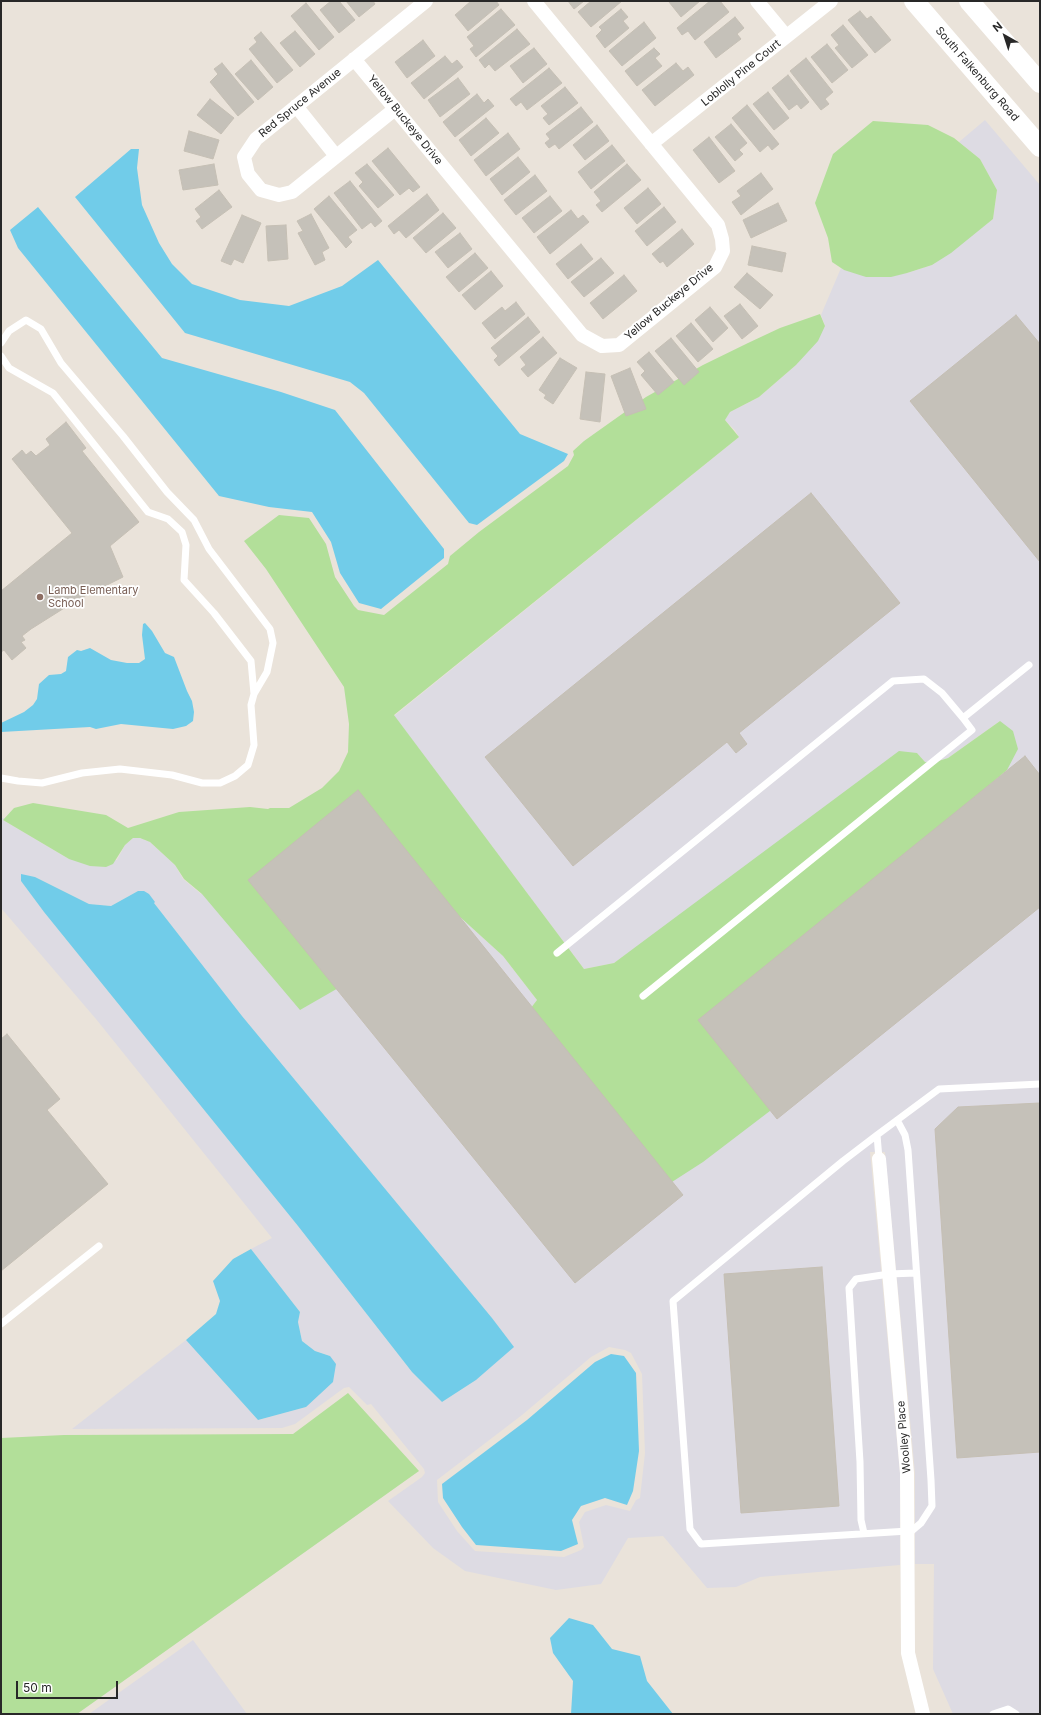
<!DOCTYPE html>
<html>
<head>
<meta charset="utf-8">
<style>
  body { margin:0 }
  #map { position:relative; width:1041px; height:1715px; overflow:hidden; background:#eae3da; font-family:Inter,sans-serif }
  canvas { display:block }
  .frame { position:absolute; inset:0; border:2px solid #282828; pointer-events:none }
  .north { position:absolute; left:985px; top:16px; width:40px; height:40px; -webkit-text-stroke:3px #fff; paint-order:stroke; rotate:321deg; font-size:11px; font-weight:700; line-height:16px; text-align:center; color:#282828 }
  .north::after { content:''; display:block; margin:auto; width:14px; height:18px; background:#282828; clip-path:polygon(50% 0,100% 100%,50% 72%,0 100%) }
  .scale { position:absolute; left:16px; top:1681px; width:102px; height:18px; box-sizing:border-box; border:2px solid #282828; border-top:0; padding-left:5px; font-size:12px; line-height:14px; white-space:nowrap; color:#282828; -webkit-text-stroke:3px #fff; paint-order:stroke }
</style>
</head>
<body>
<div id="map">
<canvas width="1041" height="1715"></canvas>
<div class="frame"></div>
<div class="north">N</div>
<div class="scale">50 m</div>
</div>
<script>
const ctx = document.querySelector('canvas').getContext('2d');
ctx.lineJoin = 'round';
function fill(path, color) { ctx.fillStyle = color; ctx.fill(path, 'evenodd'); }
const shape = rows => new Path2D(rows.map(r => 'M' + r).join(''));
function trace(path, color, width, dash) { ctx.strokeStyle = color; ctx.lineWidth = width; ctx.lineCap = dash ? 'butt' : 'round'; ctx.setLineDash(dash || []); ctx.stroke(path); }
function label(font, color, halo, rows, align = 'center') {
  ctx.font = font + ' Inter,sans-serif'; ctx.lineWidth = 3.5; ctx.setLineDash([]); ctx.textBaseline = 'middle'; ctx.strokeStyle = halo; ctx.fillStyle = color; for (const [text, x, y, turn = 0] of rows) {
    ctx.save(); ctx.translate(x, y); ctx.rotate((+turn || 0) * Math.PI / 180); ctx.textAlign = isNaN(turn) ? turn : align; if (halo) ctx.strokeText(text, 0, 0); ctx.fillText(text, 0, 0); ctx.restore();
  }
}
const industrial = shape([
  [985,120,1040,185,1040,1714,953,1714,933,1669,934,1564,915,1564,915,1473,885,1152,870,1152,900,1473,900,1565,760,1577,736,1587,707,1588,663,1536,628,1538,601,1584,556,1590,465,1571,433,1548,388,1501,422,1477,425,1473,424,1469,371,1404,367,1405,349,1387,344,1388,295,1424,282,1428,72,1429,186,1340,258,1420,306,1407,330,1356,315,1351,302,1341,298,1322,300,1312,251,1249,272,1238,96,1019,1,908,1,818,5,818,3,820,69,859,117,860,125,845,133,838,140,838,150,842,175,865,183,879,201,894,449,907,503,956,537,1000,524,1017,903,859,1007,770,1000,721,948,758,932,763,925,762,917,753,614,963,584,969,394,716,739,437,735,430,725,420,730,412,759,397,796,365,825,326,821,315,841,268,844,270,907,273,932,265,993,219,997,190,980,159,959,142],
  [21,875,35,877,89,904,111,906,138,891,154,903,242,1016,492,1318,513,1347,476,1380,442,1402,412,1372,298,1226,44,912,21,881],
  [609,1347,625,1350,631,1353,642,1374,645,1453,640,1498,636,1500,630,1511,606,1505,585,1512,579,1522,584,1547,581,1550,564,1557,475,1551,457,1531,438,1502,437,1480,522,1415,591,1357],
  [193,1640,247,1714,89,1714]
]);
const green = shape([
  [873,121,928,125,954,138,980,159,997,190,993,219,951,253,932,265,907,273,891,277,866,277,844,270,832,262,828,238,815,203,833,154],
  [820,314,825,326,818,341,796,365,759,397,730,412,725,420,739,437,394,715,584,969,614,963,899,751,917,753,925,762,932,763,948,758,1000,721,1013,731,1018,749,1007,770,903,859,901,1011,703,1162,616,1218,524,1017,537,1000,503,956,449,907,387,960,300,1010,202,894,184,879,175,865,150,842,140,838,133,838,125,845,113,864,106,867,90,866,69,859,3,820,14,808,33,803,106,815,128,828,179,812,250,807,268,809,270,808,289,808,322,788,339,771,348,752,349,724,344,687,266,569,244,541,279,515,309,518,326,544,335,577,354,606,358,610,384,615,448,564,450,556,479,532,568,466,574,455,573,451,584,441,646,397,703,365,748,343,780,328],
  [348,1393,419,1471,77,1714,1,1714,1,1438,64,1435,293,1434]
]);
const water = shape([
  [131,149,139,149,137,168,142,205,159,243,172,264,192,284,240,300,289,306,342,286,378,260,520,434,568,454,564,461,477,525,469,523,364,393,350,382,185,333,75,197],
  [38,207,162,358,281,392,335,410,444,549,444,558,381,609,359,603,340,573,331,542,312,512,269,507,219,496,18,248,10,230],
  [145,623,152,631,165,653,174,657,187,691,192,701,194,712,193,721,186,726,173,729,121,724,96,729,90,727,1,732,1,723,24,712,33,705,37,699,39,684,49,675,61,674,66,671,68,657,77,650,81,651,90,648,111,660,127,663,139,663,145,659,142,635,143,624],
  [21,874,35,877,89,904,111,906,138,891,144,891,149,894,155,902,154,903,242,1016,492,1318,514,1347,476,1380,442,1402,412,1372,298,1226,44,912,21,881],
  [251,1249,300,1312,298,1322,302,1341,315,1351,330,1356,336,1364,333,1382,306,1407,258,1420,186,1340,216,1314,220,1301,213,1281,233,1259],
  [611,1354,624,1356,636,1373,639,1451,633,1491,627,1505,605,1498,581,1506,572,1520,578,1544,561,1551,476,1545,462,1527,443,1498,442,1484,527,1420,595,1362],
  [569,1618,593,1625,612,1649,640,1656,647,1681,673,1714,571,1714,573,1681,553,1653,550,1638]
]);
const building = shape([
  [331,1,339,1,355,20,339,33,320,10,331,1],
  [346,1,373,1,375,4,359,17,346,1],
  [471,1,496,1,499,5,468,31,455,15,471,1],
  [568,1,584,1,574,9,568,1],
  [591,1,622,1,591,27,578,12,591,1],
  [670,1,700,1,681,17,669,2,670,1],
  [710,1,720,1,729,12,695,40,688,31,682,35,677,28,710,1],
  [306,3,334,37,319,50,291,16,306,3],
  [501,9,515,25,476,57,470,49,474,46,467,37,501,9],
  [621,9,628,17,623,21,629,28,605,48,596,36,602,30,599,27,621,9],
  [860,11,867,19,871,16,891,40,875,53,848,20,860,11],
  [735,17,744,28,737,34,741,39,716,58,704,42,735,17],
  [644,22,656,38,622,66,609,51,644,22],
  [843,25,868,55,852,68,835,48,839,45,831,35,843,25],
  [517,29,530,44,495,71,489,64,485,68,479,60,517,29],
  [295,31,315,54,300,67,280,43,295,31],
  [261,32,293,70,277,83,249,49,257,42,254,38,261,32],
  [423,40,435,56,407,78,395,62,423,40],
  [827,44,848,70,832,83,811,57,827,44],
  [534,48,547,64,523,83,510,66,534,48],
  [654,48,660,54,655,58,662,66,637,86,625,71,654,48],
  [445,56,452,64,457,60,463,67,424,99,411,83,445,56],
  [806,58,833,92,825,99,829,104,821,110,790,71,806,58],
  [251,60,273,87,258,100,235,74,251,60],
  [222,63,254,102,238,116,210,82,218,74,214,69,222,63],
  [676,63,683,71,688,67,694,75,655,106,642,90,676,63],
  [549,68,562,83,527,110,521,102,516,106,510,99,549,68],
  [788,75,809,102,801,109,797,104,789,110,772,88,788,75],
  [458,78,470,94,440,117,428,100,458,78],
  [565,87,578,103,549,125,543,118,548,114,541,106,565,87],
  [768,92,789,118,774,130,753,104,768,92],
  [477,94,484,103,488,99,494,106,455,137,443,122,477,94],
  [210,99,234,118,221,134,197,115,210,99],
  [747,105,779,144,772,150,768,145,760,152,732,118,747,105],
  [581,107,593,122,559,149,555,144,549,148,545,143,550,139,546,134,581,107],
  [486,118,499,133,471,156,459,140,486,118],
  [731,124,747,143,739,150,743,154,735,161,715,137,731,124],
  [597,125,609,141,585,160,573,145,597,125],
  [189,131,219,140,213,159,184,151,189,131],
  [508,133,520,149,486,176,474,160,508,133],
  [709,137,735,171,719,183,693,150,709,137],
  [612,145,625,161,591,189,578,172,612,145],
  [388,148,420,187,413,192,409,188,400,195,372,161,388,148],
  [518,157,530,172,502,195,490,179,518,157],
  [214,164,218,185,183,190,179,170,214,164],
  [367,164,394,195,378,208,359,186,363,182,355,173,367,164],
  [627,164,641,180,602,212,596,205,601,201,594,192,627,164],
  [761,173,773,189,741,215,732,202,741,196,737,191,761,173],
  [535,175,547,191,516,215,504,200,535,175],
  [350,181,382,221,375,227,371,222,362,229,334,193,350,181],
  [648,188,661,204,637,224,624,208,648,188],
  [219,190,232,207,202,229,196,221,201,217,195,209,219,190],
  [427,194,439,210,406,238,399,230,394,234,388,226,427,194],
  [329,196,357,230,348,237,352,242,346,248,314,209,329,196],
  [550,196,562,211,534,233,522,218,550,196],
  [778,203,787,221,751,238,743,220,778,203],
  [664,207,676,222,647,246,635,231,664,207],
  [571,210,578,219,583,215,589,222,550,254,537,237,571,210],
  [443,213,456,228,426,253,413,238,443,213],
  [311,214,329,248,322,252,325,260,315,265,298,233,303,231,297,221,311,214],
  [242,215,261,223,243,263,234,259,231,265,221,261,242,215],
  [286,225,288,259,268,261,266,226,286,225],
  [682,229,694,244,667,267,663,261,660,263,652,254,682,229],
  [460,233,472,249,448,268,435,252,460,233],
  [581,244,593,259,568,279,556,264,581,244],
  [752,246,786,253,782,272,748,265,752,246],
  [475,253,488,268,459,292,446,277,475,253],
  [601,258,614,273,584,297,571,282,601,258],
  [491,271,503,286,475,310,462,295,491,271],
  [747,273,773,295,760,309,734,287,747,273],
  [624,275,637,291,603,319,590,303,624,275],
  [516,302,525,314,495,339,482,323,502,307,505,311,516,302],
  [740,304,758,326,742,339,724,316,740,304],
  [710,307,728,328,713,342,695,320,710,307],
  [1016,315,1040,344,1040,562,910,401,1016,315],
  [528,317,540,332,499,366,494,360,498,356,491,348,528,317],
  [691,323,713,349,698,362,676,336,691,323],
  [543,337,557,353,528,377,521,369,526,365,520,357,543,337],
  [671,338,699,372,684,385,655,351,671,338],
  [649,352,674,382,658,395,641,375,645,371,637,362,649,352],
  [560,358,577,368,553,404,544,398,546,395,539,390,560,358],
  [630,368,646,409,626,416,611,376,630,368],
  [586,372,605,374,600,422,580,419,586,372],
  [66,422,86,448,82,451,139,522,110,546,123,577,77,600,31,629,22,636,25,640,21,642,26,648,12,660,4,650,1,652,1,591,72,533,12,459,22,450,26,455,31,451,36,456,50,445,46,439,66,422],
  [811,493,900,603,739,733,747,744,736,753,727,742,573,866,485,757,811,493],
  [1025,756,1040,775,1040,907,777,1119,698,1020,1025,756],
  [358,790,683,1195,575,1283,248,880,358,790],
  [7,1034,60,1099,47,1110,108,1184,1,1271,1,1039,7,1034],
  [1040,1103,1040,1452,957,1458,935,1129,958,1107,1040,1103],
  [822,1267,839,1506,741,1513,724,1274,822,1267]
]);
const lane = shape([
  [1,343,9,331,26,320,41,329,61,363,123,436,167,492,194,520,209,549,270,629,273,643,267,672,254,694,251,705,254,745,248,765,235,776,220,783,202,783,172,775,120,769,82,773,42,783,18,781,1,778],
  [1,356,9,368,53,393,148,512,168,519,182,532,186,545,184,580,214,613,251,661,254,694],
  [557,953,893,681,924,679,942,693,963,718,1029,665],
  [643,996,972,730,963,718],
  [897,1120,905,1135,908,1150,931,1480,932,1506,921,1523,908,1534],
  [877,1135,939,1089,1040,1084],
  [879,1159,877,1135,843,1161,673,1301,690,1529,701,1544,908,1531],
  [1,1324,99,1246],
  [864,1533,861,1520,860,1462,849,1288,856,1279,889,1274,916,1273],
  [993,1714,1008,1709,1016,1714]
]);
const street = shape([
  [757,1,786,36],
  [354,59,582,335,602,346,619,345,715,267,723,251,722,239,718,225,534,1],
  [296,106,336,156],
  [395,109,292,192,279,195,261,190,248,174,244,157,256,139,426,1],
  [651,144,831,1],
  [879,1159,907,1473,908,1653,923,1714]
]);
const secondary = shape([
  [914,1,1040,147],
  [969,1,1040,83]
]);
const markers = [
  [40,597,4,"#8d6e63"]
];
const streetNames = [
  ["Loblolly Pine Court",741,73,-39],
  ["South Falkenburg Road",977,74,49],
  ["Red Spruce Avenue",300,103,-39],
  ["Yellow Buckeye Drive",405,120,51],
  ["Yellow Buckeye Drive",669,302,-40],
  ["Woolley Place",904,1437,-95]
];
const educationNames = [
  ["Lamb Elementary",48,591],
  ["School",48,604]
];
fill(industrial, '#dddbe3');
fill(green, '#b2df99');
fill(water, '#71cce9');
fill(building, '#c5c1b9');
trace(building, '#c5bfb4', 1);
trace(lane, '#fff', 7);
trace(street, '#fff', 14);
trace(secondary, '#fff', 20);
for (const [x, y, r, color] of markers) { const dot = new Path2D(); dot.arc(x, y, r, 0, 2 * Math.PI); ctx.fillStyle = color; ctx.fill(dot); trace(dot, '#fff', 1.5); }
label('11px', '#282828', '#fff', streetNames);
label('11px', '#785e54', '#fff', educationNames, 'left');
</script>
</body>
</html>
